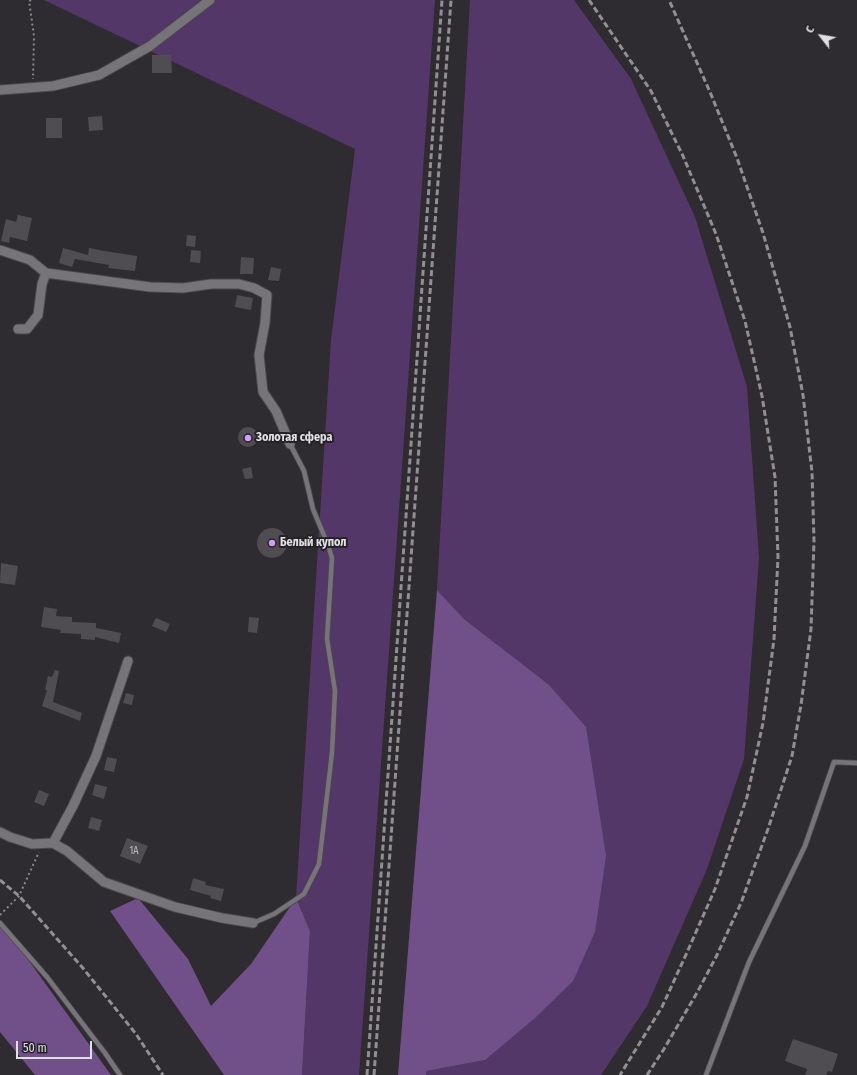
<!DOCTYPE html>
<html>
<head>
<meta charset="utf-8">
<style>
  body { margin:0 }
  #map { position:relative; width:857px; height:1075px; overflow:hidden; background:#2e2c30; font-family:"Fira Sans Condensed",sans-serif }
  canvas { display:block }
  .north { position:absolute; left:801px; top:16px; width:40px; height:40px; -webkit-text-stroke:3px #242226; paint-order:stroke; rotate:301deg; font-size:11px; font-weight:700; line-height:16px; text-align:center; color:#e0dfe2 }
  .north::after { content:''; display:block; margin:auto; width:14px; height:18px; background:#e0dfe2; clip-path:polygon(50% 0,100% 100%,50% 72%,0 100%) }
  .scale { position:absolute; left:16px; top:1041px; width:76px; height:18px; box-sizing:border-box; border:2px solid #e0dfe2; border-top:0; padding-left:5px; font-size:12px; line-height:14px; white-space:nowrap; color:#e0dfe2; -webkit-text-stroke:3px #242226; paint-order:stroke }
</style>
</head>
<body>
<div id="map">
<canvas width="857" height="1075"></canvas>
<div class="north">С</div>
<div class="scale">50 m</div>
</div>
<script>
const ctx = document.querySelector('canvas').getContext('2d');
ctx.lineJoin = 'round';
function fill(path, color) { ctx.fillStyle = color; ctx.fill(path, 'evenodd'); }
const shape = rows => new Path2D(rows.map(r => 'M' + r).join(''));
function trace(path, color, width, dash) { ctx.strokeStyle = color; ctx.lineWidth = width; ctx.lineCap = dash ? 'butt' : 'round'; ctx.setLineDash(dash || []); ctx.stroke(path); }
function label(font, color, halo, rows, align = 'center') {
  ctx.font = font + ' "Fira Sans Condensed",sans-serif'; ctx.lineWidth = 4; ctx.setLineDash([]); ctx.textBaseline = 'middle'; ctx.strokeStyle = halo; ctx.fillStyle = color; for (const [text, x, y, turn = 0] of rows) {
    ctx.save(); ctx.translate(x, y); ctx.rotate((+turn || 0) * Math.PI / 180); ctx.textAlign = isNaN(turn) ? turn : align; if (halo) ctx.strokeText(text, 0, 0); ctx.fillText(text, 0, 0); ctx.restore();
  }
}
const green = shape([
  [44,0,435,0,359,1075,302,1075,310,931,296,898,331,340,355,149],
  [470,0,574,0,631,79,695,217,747,387,759,558,744,759,707,869,647,1006,601,1075,426,1075,427,1071,485,1060,500,647,464,619,437,590]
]);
const forest = shape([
  [437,590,464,619,549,685,586,727,606,856,595,932,573,981,535,1018,485,1060,427,1071,426,1075,398,1075],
  [138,898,188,959,211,1006,251,964,296,898,310,931,302,1075,224,1075,110,911],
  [0,925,5,929,27,958,111,1075,35,1075,0,1032]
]);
const building = shape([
  [152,55,171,55,172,73,152,73],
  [102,116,103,130,89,131,88,117],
  [46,118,62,118,62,138,46,138],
  [18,215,32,218,27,241,10,237,9,243,1,241,6,219,16,222],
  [187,235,196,236,195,247,186,246],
  [63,248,88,255,89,248,104,251,137,256,135,271,108,268,109,265,75,259,72,267,59,263],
  [191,250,201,251,200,263,190,262],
  [241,257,254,258,253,274,240,274],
  [271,267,281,269,279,281,268,280],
  [237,295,253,298,251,310,235,307],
  '238 437a10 10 0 1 1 20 0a10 10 0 1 1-20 0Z',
  [251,467,253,478,245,479,242,469],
  '257 543a15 15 0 1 1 30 0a15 15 0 1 1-30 0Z',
  [1,563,18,566,15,585,0,583],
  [44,607,57,609,56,616,72,617,72,622,96,623,96,628,121,633,119,643,95,637,95,640,81,639,81,634,60,633,61,630,41,627],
  [249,617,259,618,257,633,248,632],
  [156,618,170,624,166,632,152,626],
  [55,670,59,671,53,702,82,713,80,721,42,706,47,690,45,690,48,676,52,677],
  [126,693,134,695,132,705,123,703],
  [107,757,117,759,114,772,104,770],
  [95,784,107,787,104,799,92,795],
  [39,790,49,794,44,806,34,802],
  [91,817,102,820,99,831,88,828],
  [127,838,148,846,140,864,120,856],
  [193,878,206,882,205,885,224,889,221,901,210,898,211,896,190,890],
  [793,1039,838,1054,832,1072,828,1071,826,1075,805,1075,807,1069,785,1061]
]);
const path = shape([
  [31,0,29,1,34,36,33,79],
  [0,915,19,896,39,852]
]);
const service = shape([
  [0,923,47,977,105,1053,120,1075],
  [253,923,274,914,304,894,319,864,332,753,335,691,327,639,332,558,328,545,313,509,304,471,290,444],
  [706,1075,749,962,805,846,834,762,857,763]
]);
const minor = shape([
  [0,90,53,86,99,75,150,46,210,0],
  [0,250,30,260,46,273,150,287,183,288,211,284,239,284,254,288,267,295,265,323,259,355,263,392,276,411,290,444],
  [18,329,27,329,38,315,42,284,46,273],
  [0,832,10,837,32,844,53,843,73,806,96,756,128,661],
  [53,843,67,851,104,882,175,907,222,918,253,923]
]);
const rail = shape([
  [589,0,651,91,683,156,716,234,745,321,762,396,775,477,778,557,774,639,763,723,747,797,715,889,689,948,662,1007,620,1075],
  [0,880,19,896,82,967,136,1034,163,1075],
  [367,1075,442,0],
  [374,1075,451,0],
  [647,1075,664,1049,698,991,717,955,741,903,768,829,792,756,801,705,811,629,814,541,812,472,803,395,790,327,763,233,737,158,710,92,669,0]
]);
const markers = [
  [248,438,4,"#d39cfc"],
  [272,543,4,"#d39cfc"]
];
const numberNames = [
  ["1А",134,851]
];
const poiNames = [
  ["Золотая сфера",256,438],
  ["Белый купол",280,543]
];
fill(green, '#543769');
fill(forest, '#715089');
fill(building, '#4f4d52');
trace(service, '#4b494d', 6);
trace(minor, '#4b494d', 11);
trace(path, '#8a888c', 2, [2, 3]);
trace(service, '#777479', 4.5);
trace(minor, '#777479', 9);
trace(rail, '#908f92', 3, [6, 3]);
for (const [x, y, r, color] of markers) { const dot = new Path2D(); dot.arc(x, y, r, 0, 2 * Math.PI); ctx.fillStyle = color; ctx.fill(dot); trace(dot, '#242226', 1.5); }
label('10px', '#bcbabe', null, numberNames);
label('bold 12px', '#e0dfe2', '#242226', poiNames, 'left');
</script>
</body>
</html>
